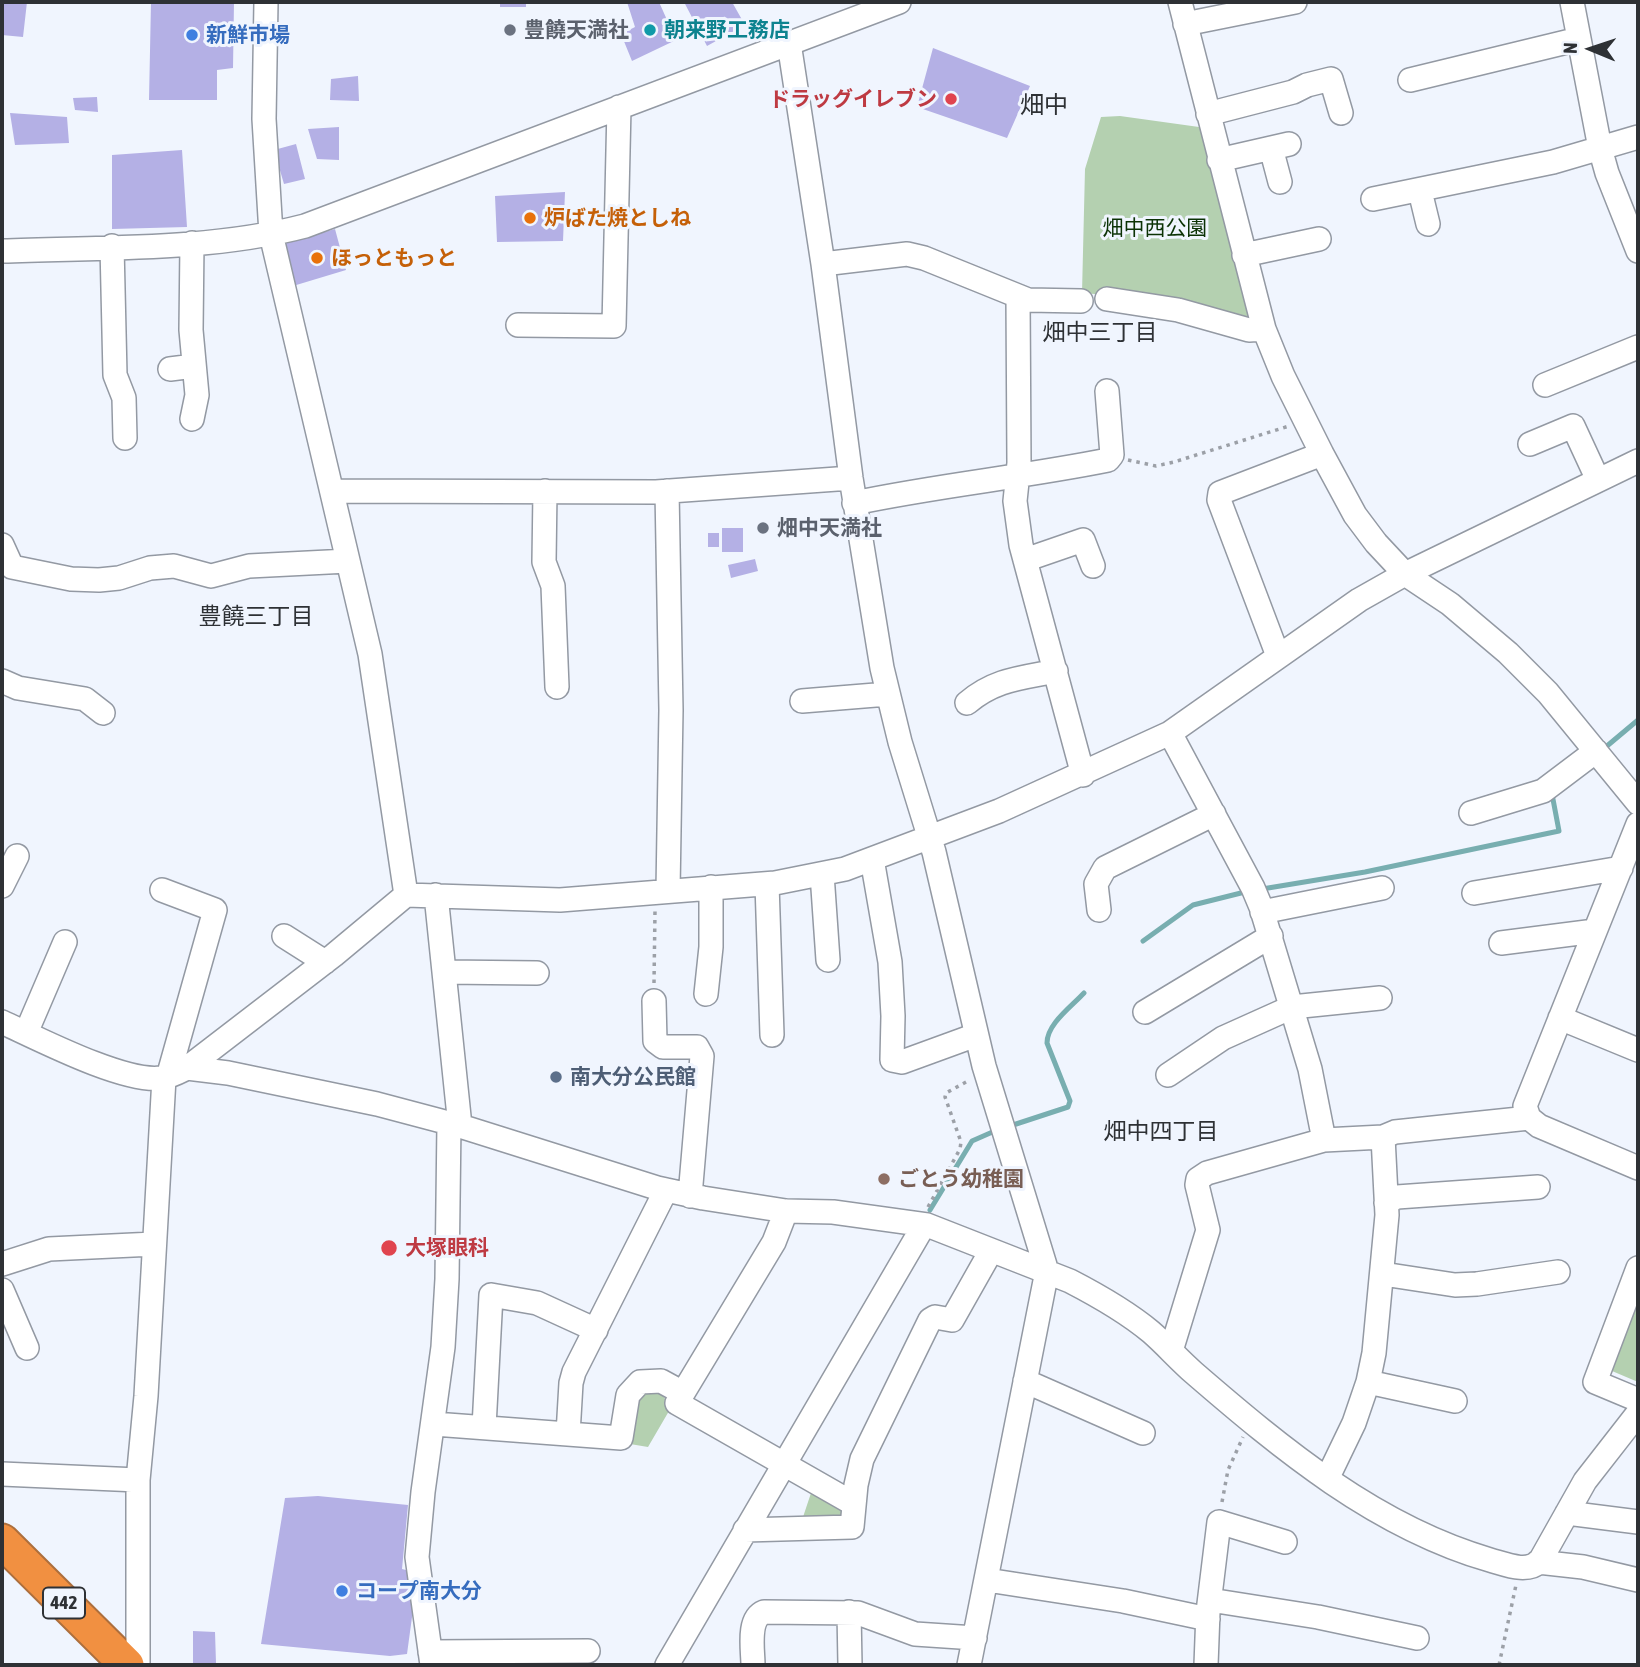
<!DOCTYPE html>
<meta charset="utf-8">
<style>
body{margin:0}
#map{position:relative;width:1640px;height:1667px;overflow:hidden;background:#f0f5fe;font-family:"Asap Condensed",sans-serif}
canvas{display:block}
.frame{position:absolute;inset:0;border:4px solid #2e3135;pointer-events:none}
.north{position:absolute;left:1556px;top:14px;width:70px;height:70px;-webkit-text-stroke:5px #f0f5fe;paint-order:stroke;rotate:272deg;font-size:19px;font-weight:700;line-height:28px;text-align:center;color:#2e3135}
.north::after{content:'';display:block;margin:auto;width:24px;height:32px;background:#2e3135;clip-path:polygon(50% 0,100% 100%,50% 72%,0 100%)}
</style>
<div id="map">
<canvas width="1640" height="1667"></canvas>
<div class="frame"></div>
<div class="north">N</div>
</div>
<script>
const g = document.querySelector('canvas').getContext('2d');
g.lineJoin = 'round';
function paint(path, color) { g.fillStyle = color; g.fill(path, 'evenodd'); }
function trace(path, color, width, dash) { g.strokeStyle = color; g.lineWidth = width; g.lineCap = dash ? 'butt' : 'round'; g.setLineDash(dash || []); g.stroke(path); }
function drawText(font, color, halo, rows, align = 'center') {
  g.font = font + ' "Asap Condensed","Noto Sans JP",sans-serif'; g.lineWidth = 6; g.setLineDash([]); g.textBaseline = 'middle'; g.strokeStyle = halo; g.fillStyle = color; for (const [text, x, y, turn = 0] of rows) {
    g.save(); g.translate(x, y); g.rotate((+turn || 0) * Math.PI / 180); g.textAlign = isNaN(turn) ? turn : align; if (halo) g.strokeText(text, 0, 0); g.fillText(text, 0, 0); g.restore();
  }
}
paint(new Path2D(`
 M1120 116 1199 127 1203 130 1251 310 1249 319 1145 298 1082 293 1085 169 1101 117Z
 M1638 1295V1382L1612 1371Z
 M660 1390 669 1406V1411L648 1447 630 1444 638 1393Z
 M812 1490 844 1508 843 1521 802 1520Z`), '#b4d0b0');
trace(new Path2D(`
 M1601 751 1638 720
 M1262 889 1365 872 1559 831 1552 794
 M1143 941 1193 905 1249 891
 M1010 1126 1068 1107 1070 1101 1047 1043C1047 1024 1071 1007 1084 993
 M930 1210 972 1141 997 1130`), '#78aeb0', 5);
paint(new Path2D(`
 M2 2H27L23 37 2 35Z
 M151 2H234L233 68 217 70V100H149Z
 M500 2H526V7H500Z
 M627 2H659L676 40 632 61 621 34 635 27Z
 M684 2H732L745 25 707 46Z
 M933 48 1030 86 1007 138 917 107Z
 M358 76 359 101 330 100 331 79Z
 M97 97 98 112 75 110 73 98Z
 M10 113 67 117 69 143 15 145Z
 M339 127V160L317 159 308 129Z
 M296 144 305 179 284 184 274 150Z
 M182 150 187 227 112 229V155Z
 M565 192 563 241 497 242 495 196Z
 M335 229 346 270 293 286 280 245Z
 M722 528H743V552H722Z
 M708 533H719V547H708Z
 M755 559 758 571 731 578 728 565Z
 M318 1496 408 1505 402 1569 418 1573 407 1654 390 1656 261 1644 285 1498Z
 M193 1631 215 1632 216 1663H193Z`), '#b4b0e5');
const minor = new Path2D(`
 M266 2 264 119 271 234 370 654 406 895
 M1180 2 1264 329 1283 376 1322 454 1355 515 1376 543 1405 574 1450 604 1508 653 1548 693 1638 803
 M1572 2 1600 148 1607 173 1638 251
 M1185 24 1295 2
 M789 43 823 264 851 478 882 668 900 742 934 852 984 1066 1045 1265 1046 1276 969 1665
 M1410 80 1579 39
 M1208 114 1293 92 1307 85 1331 79 1341 113
 M1271 148 1280 182
 M1219 160 1289 144
 M1420 191 1428 224
 M1373 199 1553 162 1638 137
 M192 243 191 330 197 395 192 419
 M112 246 115 375 124 398 125 438
 M2 251C101 247 209 251 305 226L899 2
 M1244 255 1319 239
 M823 264 907 254 924 258 1028 300 1081 301
 M1018 297 1019 463 1015 501 1021 545 1083 775
 M1107 299 1178 310 1249 330 1264 329
 M518 325 614 326 619 107
 M170 369 194 366
 M1545 385 1638 347
 M1530 444 1573 426 1598 480
 M332 491 656 492 851 478
 M545 491 544 562 553 586 557 687
 M667 491 671 710 668 890
 M854 503C939 485 1024 477 1108 460L1112 455 1107 391
 M2 545 12 567 71 579 99 580 119 578 150 568 174 566 211 576 249 566 348 561
 M1025 560 1083 540 1093 566
 M1278 656 1219 500 1220 493 1322 454
 M2 681 18 688 85 699 103 713
 M802 701 888 694
 M967 703C995 679 1022 678 1056 671
 M1170 733 1253 888 1261 907 1310 1069 1324 1140 1383 1137
 M1471 813 1543 791 1596 751
 M1638 824 1525 1106 1529 1118 1539 1126 1638 1168
 M872 859 890 962 893 1016 892 1060 902 1062 976 1035
 M822 874 828 960
 M767 884 772 1035
 M2 886 17 856
 M162 890 215 910 168 1077
 M1474 893 1621 868
 M436 895 460 1126
 M1099 910 1096 884 1105 868 1214 814
 M1262 912 1382 888
 M284 936 325 962
 M1501 943 1595 931
 M444 972 537 973
 M706 994 711 947V887
 M654 1001 655 1041 663 1047H697L702 1056 690 1196
 M1145 1012 1271 936
 M1560 1018 1638 1050
 M2 1022C39 1039 124 1083 161 1078 170 1077 179 1072 187 1068L334 955 406 895 560 900 775 883 845 869 999 811 1170 733 1359 600 1405 574 1638 461
 M26 1033 65 942
 M187 1068 228 1073 377 1104 460 1126 657 1188 703 1198 786 1211 833 1212 927 1225 1070 1281C1099 1296 1127 1312 1151 1332 1166 1345 1179 1360 1194 1373 1282 1449 1376 1527 1490 1560 1505 1564 1527 1574 1540 1561L1585 1481 1638 1413
 M1168 1075 1223 1038 1292 1007 1380 998
 M1386 1203 1397 1197 1538 1187
 M786 1211 774 1242 677 1403 854 1504
 M2 1264 49 1249 154 1244
 M1638 1268 1595 1382 1638 1400
 M1383 1274 1455 1285 1477 1284 1558 1272
 M2 1290 27 1348
 M1171 1351 1208 1230 1197 1185 1198 1179 1207 1173 1324 1140
 M1025 1381 1143 1433
 M1368 1382 1455 1401
 M434 1424 621 1438 628 1395 640 1382 661 1381 683 1393
 M484 1427 491 1295 537 1303 596 1330
 M568 1434 571 1383 574 1372 666 1190
 M2 1474 138 1480 146 1396 164 1078
 M1327 1479 1354 1423 1368 1382 1374 1353 1387 1215 1383 1137 1395 1132 1529 1118
 M138 1480V1665
 M1567 1513 1638 1522
 M745 1530 852 1527 856 1485 862 1459 930 1320 935 1317 952 1320 991 1251
 M1538 1562 1583 1567 1638 1580
 M987 1580 1123 1601 1208 1619
 M1210 1600 1318 1617 1417 1638
 M849 1612 850 1665
 M430 1652 588 1651
 M432 1665 417 1557 423 1492 443 1347 447 1279 449 1123
 M667 1665 924 1225
 M753 1665C753 1650 747 1619 764 1612L858 1613 915 1634 975 1638
 M1206 1665 1208 1612 1219 1522 1285 1542`);
const highway = new Path2D(`
 M2 1541 127 1665`);
trace(minor, '#9399a3', 26);
trace(highway, '#ad6f3d', 37);
trace(new Path2D(`
 M1128 460 1156 466 1174 462 1289 426
 M654 983 655 911
 M928 1207 960 1149 961 1142 945 1097 946 1093 968 1081
 M1222 1502 1228 1470 1243 1437
 M1499 1665 1516 1585`), '#9ca0a7', 3.5, [3.5, 5]);
trace(minor, '#fff', 23);
trace(highway, '#f19041', 33);
for (const [x, y, r, color] of [
 [510,30,7,"#6b7280"],
 [650,30,7,"#0f9aa8"],
 [192,35,7,"#3f7fe0"],
 [951,99,7,"#e0444e"],
 [530,218,7,"#e8710a"],
 [317,258,7,"#e8710a"],
 [763,528,7,"#6b7280"],
 [556,1077,7,"#5c6f8a"],
 [884,1179,7,"#8d6e63"],
 [389,1248,9,"#e0444e"],
 [342,1591,7,"#3f7fe0"]
]) { const dot = new Path2D(); dot.arc(x, y, r, 0, 2 * Math.PI); g.fillStyle = color; g.fill(dot); trace(dot, '#f0f5fe', 2.5); }
for (const [x, y, w] of [
 [64,1603,42]
]) { const box = new Path2D(); box.roundRect(x - w / 2, y - 15.5, w, 31, 5); g.fillStyle = '#f0f5fe'; g.fill(box); trace(box, '#2e3135', 2); }
drawText('bold 19px', '#2e3135', null, [
 ["442",64,1603]
]);
drawText('bold 21px', '#5b616d', '#f0f5fe', [
 ["豊饒天満社",524,30],
 ["畑中天満社",777,528]
], 'left');
drawText('bold 21px', '#0d838f', '#f0f5fe', [
 ["朝来野工務店",664,30]
], 'left');
drawText('bold 21px', '#366cbe', '#f0f5fe', [
 ["新鮮市場",206,35],
 ["コープ南大分",356,1591]
], 'left');
drawText('bold 21px', '#be3a42', '#f0f5fe', [
 ["ドラッグイレブン",937,99],
 ["大塚眼科",405,1248,"left"]
], 'right');
drawText('bold 21px', '#c56008', '#f0f5fe', [
 ["炉ばた焼としね",544,218],
 ["ほっともっと",331,258]
], 'left');
drawText('21px', '#0b3205', '#f0f5fe', [
 ["畑中西公園",1155,228]
]);
drawText('bold 21px', '#4e5e75', '#f0f5fe', [
 ["南大分公民館",570,1077]
], 'left');
drawText('bold 21px', '#785e54', '#f0f5fe', [
 ["ごとう幼稚園",898,1179]
], 'left');
drawText('23px', '#2e3135', '#f0f5fe', [
 ["畑中三丁目",1100,333],
 ["豊饒三丁目",256,617],
 ["畑中四丁目",1161,1132]
]);
drawText('24px', '#2e3135', '#f0f5fe', [
 ["畑中",1044,105]
]);
</script>
